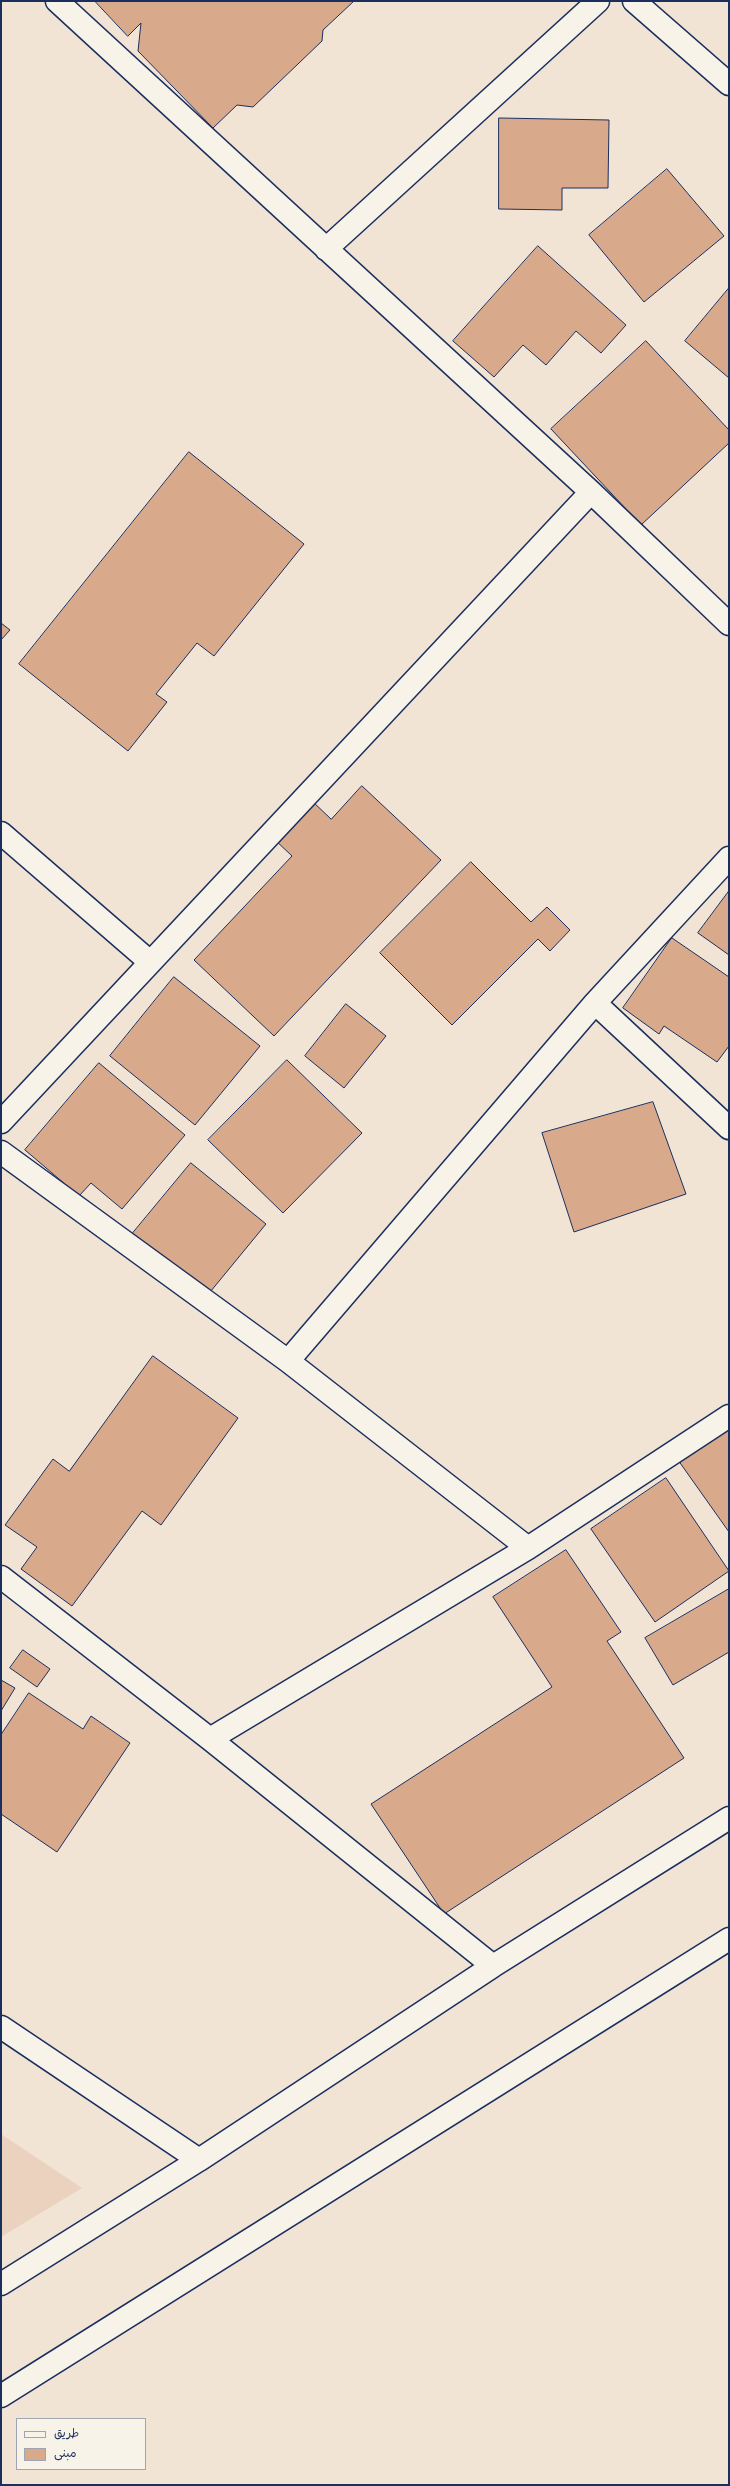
<!DOCTYPE html>
<meta charset="utf-8">
<style>
body{margin:0}
#map{position:relative;width:730px;height:2486px;overflow:hidden;background:#f1e4d5;font-family:"Comic Neue","Playpen Sans Arabic",sans-serif}
canvas{display:block}
.frame{position:absolute;inset:0;border:2px solid #1b2f5e;pointer-events:none}
.legend{position:absolute;left:16px;top:2418px;width:130px;height:52px;box-sizing:border-box;background:#f7f3e8;border:1px solid #9fa5b1;margin:0;padding:5px 7px;list-style:none;font-size:12px;color:#1b2f5e}
.legend li{display:flex;align-items:center;gap:8px;height:20px}
.legend b{width:20px;border:1px solid #9fa5b1}
</style>
<div id="map">
<canvas width="730" height="2486"></canvas>
<div class="frame"></div>
<ul class="legend">
<li><b style="height:5px;background:#f7f3e8"></b>طريق</li>
<li><b style="height:11px;background:#d9a98b"></b>مبنى</li>
</ul>
</div>
<script>
const g = document.querySelector('canvas').getContext('2d');
g.lineJoin = 'round';
function paint(path, color) { g.fillStyle = color; g.fill(path, 'evenodd'); }
function trace(path, color, width, dash) { g.strokeStyle = color; g.lineWidth = width; g.lineCap = dash ? 'butt' : 'round'; g.setLineDash(dash || []); g.stroke(path); }
paint(new Path2D(`
 M1 2134 82 2188 1 2237Z`), '#ead2bf');
const building = new Path2D(`
 M95 1H354L323 30 322 41 253 107 237 105 213 128 138 51 141 23 128 36Z
 M499 118 609 120 608 188H562V210L499 209Z
 M667 169 724 236 644 302 589 235Z
 M538 246 626 325 601 353 576 331 546 365 523 345 494 377 453 341Z
 M729 288V378L685 341Z
 M646 341 729 430V443L641 525 551 429Z
 M189 452 304 544 214 656 197 643 156 694 167 702 128 751 19 664Z
 M1 623 10 630 1 640Z
 M362 786 441 860 274 1036 194 960 292 856 274 839 311 800 331 819Z
 M471 862 531 922 547 907 570 930 550 951 538 939 452 1025 380 953Z
 M729 891V955L698 933Z
 M672 938 729 977V1046L717 1062 664 1026 659 1034 623 1008Z
 M174 977 260 1046 195 1125 110 1056Z
 M346 1004 386 1036 344 1088 305 1056Z
 M287 1060 362 1133 283 1213 208 1140Z
 M99 1063 185 1135 122 1209 91 1183 79 1196 25 1150Z
 M653 1102 686 1194 574 1232 542 1133Z
 M191 1163 266 1224 206 1297 128 1239Z
 M153 1356 238 1418 161 1525 142 1511 72 1606 21 1569 37 1547 5 1525 53 1459 69 1471Z
 M729 1424V1532L678 1460Z
 M666 1478 729 1571 655 1622 591 1529Z
 M566 1550 621 1632 607 1641 684 1758 444 1914 371 1804 552 1687 493 1597Z
 M729 1589V1652L673 1685 645 1638Z
 M23 1650 50 1669 37 1687 10 1668Z
 M1 1680 15 1688 1 1711Z
 M29 1693 83 1729 91 1716 130 1743 57 1852 1 1814V1735Z`);
paint(building, '#d9a98b');
trace(building, '#1b2f5e', 1);
const minor = new Path2D(`
 M57 1 591 492 729 624
 M634 1 729 84
 M326 249 598 1
 M1 833 150 962
 M595 1003 729 1128
 M1 1122 591 492
 M1 1152 288 1361 528 1548
 M288 1361 595 1003 729 858
 M1 1577 210 1739 493 1966
 M210 1739 528 1548 729 1416
 M1 2027 199 2160
 M1 2284 199 2160 493 1966 729 1818
 M1 2396 729 1939`);
trace(minor, '#1b2f5e', 25);
trace(minor, '#f7f3e8', 22);
</script>
